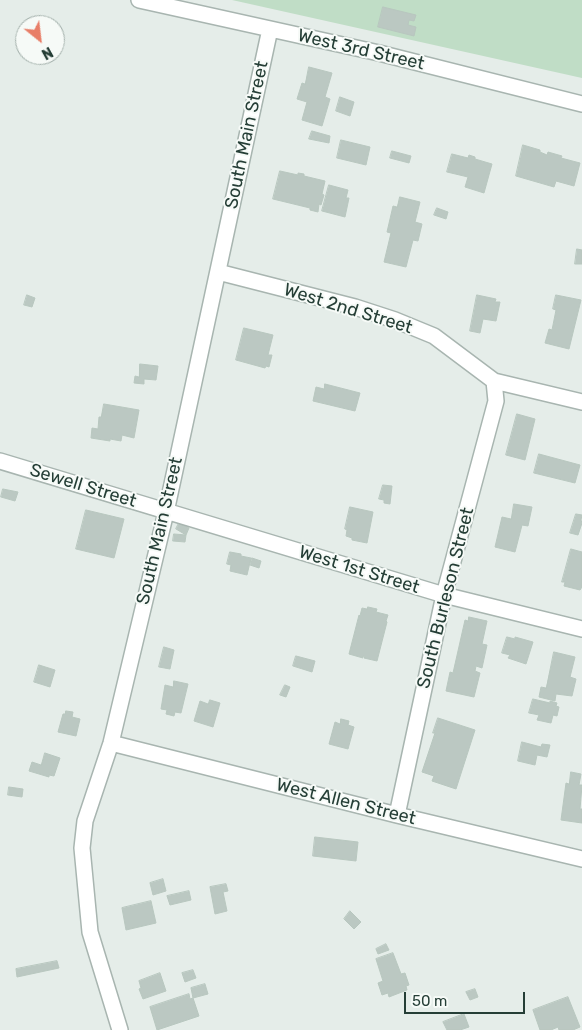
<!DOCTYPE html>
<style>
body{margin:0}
#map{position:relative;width:582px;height:1030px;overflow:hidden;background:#e5ede9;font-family:Rubik,sans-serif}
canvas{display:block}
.north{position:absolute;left:15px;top:15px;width:50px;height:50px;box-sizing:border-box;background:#f6faf7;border:1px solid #a2afaa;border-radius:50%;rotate:151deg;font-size:14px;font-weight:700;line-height:20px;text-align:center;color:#253e36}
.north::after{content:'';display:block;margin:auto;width:18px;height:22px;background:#e87e68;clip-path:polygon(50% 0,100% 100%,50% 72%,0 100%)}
.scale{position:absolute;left:404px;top:992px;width:121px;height:22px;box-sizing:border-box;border:2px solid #253e36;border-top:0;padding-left:6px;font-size:15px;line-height:18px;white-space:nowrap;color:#253e36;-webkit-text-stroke:4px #f6faf7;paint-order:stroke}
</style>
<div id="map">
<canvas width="582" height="1030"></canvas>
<div class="north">N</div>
<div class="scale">50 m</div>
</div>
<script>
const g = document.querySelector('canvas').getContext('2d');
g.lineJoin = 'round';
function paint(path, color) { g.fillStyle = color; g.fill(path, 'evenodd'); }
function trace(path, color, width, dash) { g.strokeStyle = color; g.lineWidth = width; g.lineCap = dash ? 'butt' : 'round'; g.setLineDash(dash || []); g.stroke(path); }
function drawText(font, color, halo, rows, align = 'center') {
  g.font = font + ' Rubik,sans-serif'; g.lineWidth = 4; g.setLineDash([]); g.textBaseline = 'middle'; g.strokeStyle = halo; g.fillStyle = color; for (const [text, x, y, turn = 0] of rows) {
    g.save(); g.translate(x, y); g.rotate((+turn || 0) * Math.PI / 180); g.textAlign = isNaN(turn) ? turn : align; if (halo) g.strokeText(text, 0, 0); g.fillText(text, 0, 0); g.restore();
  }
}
paint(new Path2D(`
 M232 0H582V78Z`), '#c0ddc6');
const building = new Path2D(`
 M383 7 416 15 414 21 409 20 408 25 416 27 414 36 378 27Z
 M309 67 332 73 325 97 330 99 322 126 302 120 307 102 297 99 302 83 305 84Z
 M340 97 354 102 350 116 336 111Z
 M312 131 330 136 329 143 309 139Z
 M341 140 370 147 366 165 337 158Z
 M523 145 540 150V152L547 155 548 152 562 156 561 158 580 163 574 186 556 181 554 187 516 176Z
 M392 151 411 156 409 163 390 158Z
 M452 154 468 158 469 155 475 157V159L492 164 484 193 465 187 468 177 447 172Z
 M280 171 298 175V173L304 174V176L325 181 322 194 324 195 321 205 319 204 318 212 310 210V208L273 199Z
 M329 185 348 190 346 198H349L345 217 322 211Z
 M400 197 420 202 415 222 422 224 418 241 413 240 406 267 384 262 391 233 387 232 393 206 397 207Z
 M437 208 448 212 446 219 434 215Z
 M577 249 582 250V264H575Z
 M27 295 35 298 32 307 24 305Z
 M477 295 496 299 495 302H500L496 321 483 319 480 333 470 331Z
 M556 295 581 300 569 349 545 343 549 329 552 330 556 310 553 309Z
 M244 328 273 335 268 355H272L269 367 266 366 265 368 236 360Z
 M140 364 158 366 156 380 144 379V384L134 383 135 376 139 377Z
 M325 384 360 393 355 411 313 401 316 387 324 389Z
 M104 404 139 410 134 438 122 435 121 441 110 439V441L91 438 92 428 98 429 99 417H101Z
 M517 414 535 419 525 460 506 455Z
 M539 454 580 465 575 483 534 473Z
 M383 485 392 486 390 504 384 503V500L379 499Z
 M3 489 18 492 15 501 1 497Z
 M514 504 532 507 528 526 522 525 515 552 495 547 502 517 511 519Z
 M350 507 373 512 367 543 352 540V538L346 536 347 530 345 529Z
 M86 510 124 519 114 558 76 549Z
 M576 514 582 515 581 520 582 523 578 535 570 533Z
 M179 523 189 528 186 535 176 529Z
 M174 534 186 535 185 542 173 541Z
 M571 549 582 552V587L580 590 564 586 565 582H562Z
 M230 552 241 554V556L251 558 247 575 230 571 231 565 227 564Z
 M252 558 261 561 259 568 250 565Z
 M368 607 377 609 376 612 388 615 386 621 387 622 377 661 364 658 365 657 363 656V658L349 654 359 615 360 616 362 608 367 609Z
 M469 617 487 621 482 644 487 645 482 668 476 666 475 671 480 673 474 697 446 691 450 672 453 673 465 620 468 621Z
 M507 637 515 639V637L533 642 526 664 508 658 510 655 502 653Z
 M164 647 174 650 170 669 159 667Z
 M554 652 575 657 570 677 576 679 572 696 556 694 555 701 539 697 541 687 546 688Z
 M296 656 315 661 312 672 293 666Z
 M39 665 55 670 50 687 34 682Z
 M174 681 188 684 181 713 175 712 174 716 166 714 167 710 161 709 165 685 173 687Z
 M285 685 290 687 286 697 280 695Z
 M533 699 550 703V701L557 703 556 706 559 707 557 716 553 715 551 723 537 720 539 715 529 713Z
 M210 700 220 703 213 727 194 721 200 701 208 704Z
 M66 711 73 712 72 717 80 719 76 736 58 732 63 714H65Z
 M438 718 475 730 456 789 432 781 434 776 422 772 435 733H433Z
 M341 719 349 721 348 725 354 727 348 749 329 744 335 722 340 724Z
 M522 742 541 747 542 744 550 745 547 757 537 755 535 765 518 761Z
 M45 753 60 758 54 776 49 775V777L29 771 32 762 41 765Z
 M571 772 581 774 579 785H582L580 809H582V823L561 820 566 783 569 784Z
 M9 787 23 789 22 797 8 795Z
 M315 837 358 842 356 861 313 856Z
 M163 879 166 891 153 895 150 883Z
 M226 884 228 891 223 892 227 911 215 914 210 887Z
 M189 891 191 900 170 905 167 896Z
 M151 901 156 923 126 930 122 908Z
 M350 911 361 922 354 929 344 919Z
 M386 944 389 950 378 954 376 949Z
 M393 953 401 974 405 973 409 985 406 986 407 990 389 997 388 993 382 995 378 983 383 981 376 959Z
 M57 961 59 968 17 977 16 969Z
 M193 970 196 978 185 982 182 973Z
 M160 973 166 991 143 999 139 989 141 988 139 981Z
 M205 984 208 994 193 998 191 988Z
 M475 989 478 997 470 1000 466 992Z
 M189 994 190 999 193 998 199 1016 157 1030 150 1007Z
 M568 997 580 1027 573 1030H559L558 1027 551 1030H540L533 1010Z
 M464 1014 469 1027 460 1030H447L443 1022Z`);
paint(building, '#bbc8c2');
trace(building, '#b8c7bf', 1);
const minor = new Path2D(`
 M139 0 379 53 582 104
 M218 272 355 307 395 320 434 336 494 381 582 402
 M0 461 444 595 582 629
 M111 743 397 815 582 859
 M397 815 444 595 496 401 494 381
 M120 1030 90 932 82 848 85 821 111 743 166 512 270 29`);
trace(minor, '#a8b5b0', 18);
trace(minor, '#fff', 15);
drawText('18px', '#253e36', '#f6faf7', [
 ["West 3rd Street",361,50,13],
 ["South Main Street",247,135,-78],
 ["West 2nd Street",348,309,17],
 ["Sewell Street",83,486,17],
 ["South Main Street",160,531,-77],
 ["West 1st Street",359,570,17],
 ["South Burleson Street",446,598,-76],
 ["West Allen Street",346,802,14]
]);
</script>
